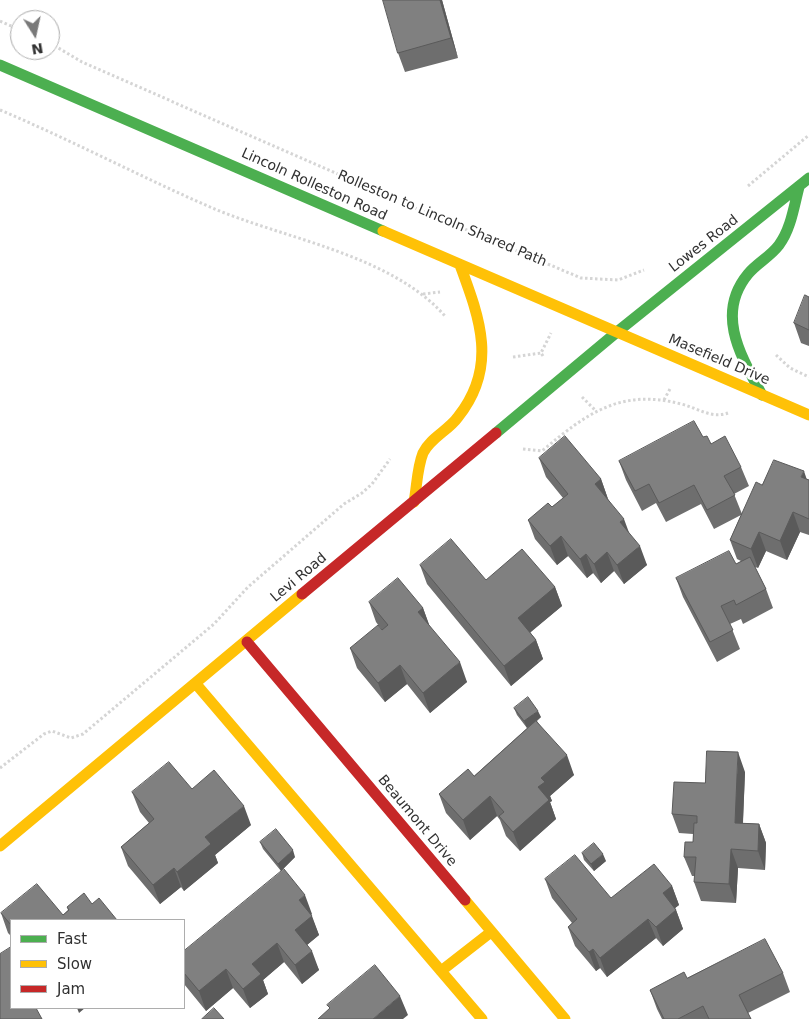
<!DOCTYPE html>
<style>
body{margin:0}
#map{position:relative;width:809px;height:1019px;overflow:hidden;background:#fff;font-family:"DejaVu Sans",sans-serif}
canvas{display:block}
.legend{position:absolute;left:10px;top:919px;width:175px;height:90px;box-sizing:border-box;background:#fff;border:1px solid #adadad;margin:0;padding:6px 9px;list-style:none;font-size:15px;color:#313131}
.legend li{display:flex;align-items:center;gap:10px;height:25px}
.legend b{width:25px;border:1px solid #adadad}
.north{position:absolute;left:10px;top:10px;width:50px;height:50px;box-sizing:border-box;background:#fff;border:1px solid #adadad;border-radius:50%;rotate:170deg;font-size:14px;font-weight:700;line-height:20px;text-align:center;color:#313131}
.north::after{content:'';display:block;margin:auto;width:18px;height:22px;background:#797979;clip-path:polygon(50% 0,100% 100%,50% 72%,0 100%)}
</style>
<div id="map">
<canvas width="809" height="1019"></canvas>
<ul class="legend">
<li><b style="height:6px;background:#4caf50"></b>Fast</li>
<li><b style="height:6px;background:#ffc107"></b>Slow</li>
<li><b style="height:6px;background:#c62828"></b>Jam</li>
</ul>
<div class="north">N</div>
</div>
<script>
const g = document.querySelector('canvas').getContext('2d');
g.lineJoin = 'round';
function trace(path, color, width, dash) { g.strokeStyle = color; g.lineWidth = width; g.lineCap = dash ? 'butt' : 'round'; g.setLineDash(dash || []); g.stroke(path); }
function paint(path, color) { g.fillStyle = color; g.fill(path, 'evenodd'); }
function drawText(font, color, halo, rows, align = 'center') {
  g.font = font + ' "DejaVu Sans",sans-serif'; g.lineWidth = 5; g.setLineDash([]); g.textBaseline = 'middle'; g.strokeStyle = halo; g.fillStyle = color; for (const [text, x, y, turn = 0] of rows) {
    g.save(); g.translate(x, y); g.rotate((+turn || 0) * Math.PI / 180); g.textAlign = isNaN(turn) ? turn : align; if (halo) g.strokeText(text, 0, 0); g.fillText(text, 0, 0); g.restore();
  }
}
trace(new Path2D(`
 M0 21 20 30
 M50 43 82 62 422 211 581 278 618 280 644 270
 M0 110C71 140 139 176 210 207 284 239 390 254 445 316
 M748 186 809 135
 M423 294 440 292
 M776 355 790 368 809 377
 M543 356 541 353 551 333
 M513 357 541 353
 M582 397 596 411
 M664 400 671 387
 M523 449 542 451C586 414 620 388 681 404 698 408 711 419 728 413
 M0 768 44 734 52 731 71 738 83 734 214 624 248 587 344 504 362 493 372 484 390 459`), '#d5d5d5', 3, [2.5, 2.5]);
trace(new Path2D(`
 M0 65 383 231
 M762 395C741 356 715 314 748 274 757 263 770 257 779 245 791 229 794 206 799 187
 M496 433 617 332 809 178`), '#4caf50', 11);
trace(new Path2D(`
 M383 231 809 415
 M414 502C417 486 417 468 423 453 430 438 449 430 458 417 498 367 480 319 460 265
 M196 684 482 1019
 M0 846 302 594
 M465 900 565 1019
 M441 971 491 932`), '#ffc107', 11);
trace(new Path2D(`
 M302 594 496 433
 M247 642 465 900`), '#c62828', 11);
paint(new Path2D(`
 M383 0H442L458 58 405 72 398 53Z
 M809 297V346L801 343 794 323Z
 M703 437 741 467 749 486 734 494 742 514 762 485 806 479 809 480V535L800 532 787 560 766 551 758 568 755 567 766 589 773 608 743 624 741 619 730 624 740 649 717 662 683 597 676 578 736 564 741 561 737 559 730 540 741 515 714 529 701 504 666 522 656 503 642 511 626 480 619 461Z
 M539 458 601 479 608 499 629 533 647 565 624 584 614 571 601 583 593 573 587 578 568 556 557 565 535 539 528 520 552 507 563 498 546 477Z
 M420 565 486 580 555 587 562 606 530 632 536 640 543 659 511 686 427 584Z
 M369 602 423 608 429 625 467 682 430 713 407 684 385 702 357 668 350 648 382 630 376 622Z
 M514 708 541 717 537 721 574 775 550 796 552 801 550 802 556 819 520 851 506 836 500 820 497 816 470 840 446 813 439 794 474 776 535 721 527 728 517 715Z
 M745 772 743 823 759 824 766 843 765 870 738 868 736 903 701 901 694 882 695 876H692L684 857 693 842V834L679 833 672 814 705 783Z
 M192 789 251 825 215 855 218 863 184 891 181 887 160 904 128 866 121 847 149 823 140 812 132 792Z
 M260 842 295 857 281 871 263 849Z
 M582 853 606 861 594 871 584 860Z
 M545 879 611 898 672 886 679 905 675 908 676 910 683 929 663 946 656 938 607 977 600 968 596 971 575 946 568 927 572 923 552 898Z
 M92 904 117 920H11V936L8 933 1 913 63 915 68 910 67 907Z
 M312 914 311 915 319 935 307 945 319 970 302 984 284 962 263 980 268 994 250 1008 233 988 206 1011 184 984V951Z
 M783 973 790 992 748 1013 751 1019H662L657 1009 650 990 687 978Z`), '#6e6e6e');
paint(new Path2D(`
 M440 0H442L458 58 451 38Z
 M804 471 809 486 801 477Z
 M601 479 608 499 595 484Z
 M793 512 800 532 787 560 780 541Z
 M624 519 631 538 620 522Z
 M759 532 766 551 758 568 751 549Z
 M561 536 568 556 557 565 550 546Z
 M640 546 647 565 624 584 617 565Z
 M607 552 614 571 601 583 594 564Z
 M586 554 593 573 587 578 580 559Z
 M555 587 562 606 525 637 518 618Z
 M423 608 430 627 418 612Z
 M536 640 543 659 511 686 504 666Z
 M460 662 467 682 430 713 423 693Z
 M400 665 407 684 385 702 378 683Z
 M538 711 541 717 527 728 524 721Z
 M738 752 745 772 742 842 735 823Z
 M567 755 574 775 550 796 552 801 550 802 556 819 520 851 513 832 538 787 541 778Z
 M490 796 497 816 470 840 463 820Z
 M244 806 251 825 215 855 218 863 184 891 177 872 205 837Z
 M759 824 766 843 765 870 758 851Z
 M731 849 738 868 736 903 729 884Z
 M293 850 295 857 281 871 278 864Z
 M603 854 606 861 594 871 591 864Z
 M174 868 181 887 160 904 153 885Z
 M672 886 679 905 670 912 663 893Z
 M305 895 312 914 306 919 299 900Z
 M676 910 683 929 663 946 656 927Z
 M312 916 319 935 302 949 295 930Z
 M648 919 656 938 607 977 600 958Z
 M277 943 284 962 263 980 268 994 250 1008 243 989 252 964Z
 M593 949 600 968 596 971 589 952Z
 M312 951 319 970 302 984 295 965Z
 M226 969 233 988 206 1011 199 991Z
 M400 996 408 1015 403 1019H373Z
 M77 1008H85L79 1013Z`), '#5a5a5a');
const building = new Path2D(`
 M383 0H440L451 38 398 53Z
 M805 295 809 297V330L794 323Z
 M694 421 703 437 707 436 711 444 725 436 741 467 724 476 735 495 707 510 694 485 659 503 649 484 635 491 619 461Z
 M565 436 601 479 595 484 624 519 620 522 640 546 617 565 607 552 594 564 586 554 580 559 561 536 550 546 528 520 548 503 552 507 568 494 539 458Z
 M774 460 804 471 801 477 809 480V519L793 512 780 541 759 532 751 549 730 540 756 482 762 485Z
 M451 539 486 580 522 549 555 587 518 618 536 640 504 666 420 565Z
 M729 551 736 564 750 557 766 589 736 605 734 600 721 606 733 630 710 642 676 578Z
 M398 578 423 608 418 612 460 662 423 693 400 665 378 683 350 648 378 625 382 630 388 625 369 602Z
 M528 697 538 711 524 721 514 708Z
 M536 721 567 755 541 778 545 782 538 787 549 800 513 832 499 816 504 812 490 796 463 820 439 794 468 769 474 776Z
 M707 751 738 752 735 823 759 824 758 851 731 849 729 884 694 882 696 857H684L685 842H693L694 823H697V816L672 814 674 782 705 783Z
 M169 762 192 789 214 770 244 806 205 837 211 844 177 872 174 868 153 885 121 847 154 819 132 792Z
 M276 829 293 850 278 864 260 842Z
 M594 843 603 854 591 864 582 853Z
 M575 855 611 898 654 864 672 886 663 893 676 910 656 927 648 919 600 958 593 949 589 952 568 927 577 919 545 879Z
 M284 869 305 895 299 900 312 916 295 930 312 951 295 965 277 943 252 964 261 974 243 989 226 969 199 991 184 973V951Z
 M37 884 63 915 69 910 67 907 84 893 92 904 99 898 117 920H11V925L1 913Z
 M765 939 783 973 739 995 751 1019H709L703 1006 678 1019H664L650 990 684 972 687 978Z
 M11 947V1008H36L42 1019H0V954Z
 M375 965 400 996 373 1019H318L330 1008 327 1005Z
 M214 1008 224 1019H202Z`);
paint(building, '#808080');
trace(building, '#5a5a5a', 1);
drawText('14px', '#313131', '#fff', [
 ["Lincoln Rolleston Road",314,185,24],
 ["Rolleston to Lincoln Shared Path",442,219,23],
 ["Lowes Road",704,244,-38],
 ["Masefield Drive",719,360,23],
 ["Levi Road",299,578,-40],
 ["Beaumont Drive",417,821,50]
]);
</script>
